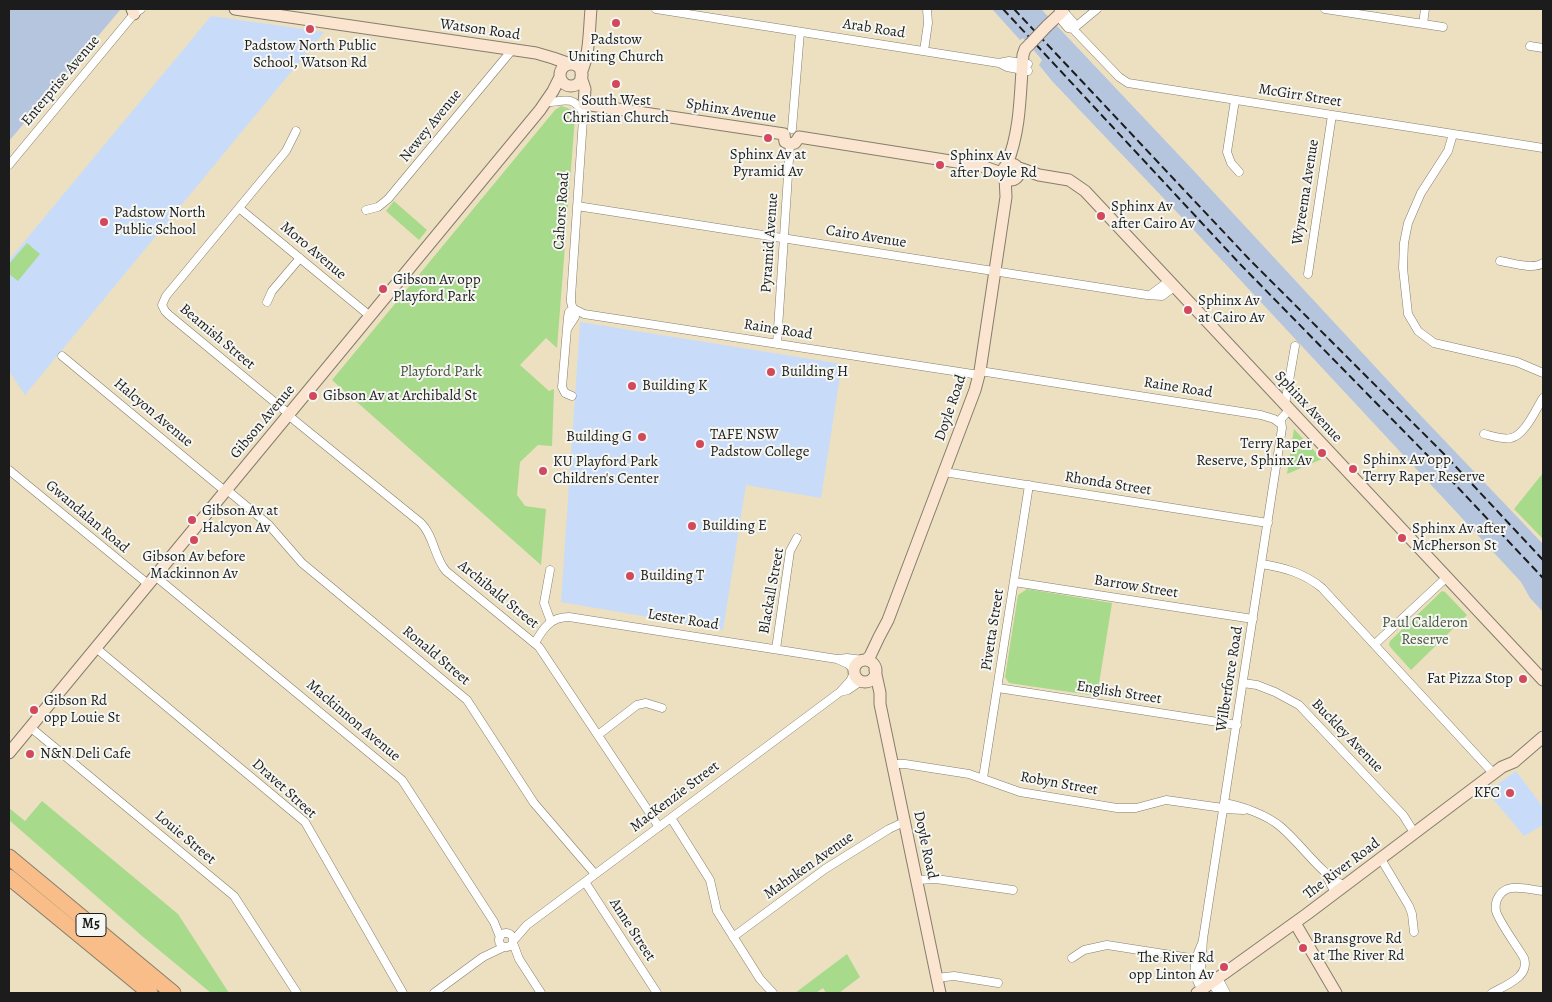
<!DOCTYPE html>
<style>
body{margin:0}
#map{position:relative;width:1552px;height:1002px;overflow:hidden;background:#ece0c0;font-family:Alegreya,serif}
canvas{display:block}
.frame{position:absolute;inset:0;border:10px solid #1c1c1c;pointer-events:none}
</style>
<div id="map">
<canvas width="1552" height="1002"></canvas>
<div class="frame"></div>
</div>
<script>
const g = document.querySelector('canvas').getContext('2d');
g.lineJoin = 'round';
function paint(path, color) { g.fillStyle = color; g.fill(path, 'evenodd'); }
function trace(path, color, width, dash) { g.strokeStyle = color; g.lineWidth = width; g.lineCap = dash ? 'butt' : 'round'; g.setLineDash(dash || []); g.stroke(path); }
function drawText(font, color, halo, rows, align = 'center') {
  g.font = font + ' Alegreya,serif'; g.lineWidth = 4; g.setLineDash([]); g.textBaseline = 'middle'; g.strokeStyle = halo; g.fillStyle = color; for (const [text, x, y, turn = 0] of rows) {
    g.save(); g.translate(x, y); g.rotate((+turn || 0) * Math.PI / 180); g.textAlign = isNaN(turn) ? turn : align; if (halo) g.strokeText(text, 0, 0); g.fillText(text, 0, 0); g.restore();
  }
}
paint(new Path2D(`
 M211 16 324 32 25 395 9 371V260Z
 M580 322 842 364 821 498 746 485 723 630 561 602Z
 M1516 771 1543 807V825L1524 836 1487 792Z`), '#c8dcf9');
paint(new Path2D(`
 M9 9H121L9 141Z
 M992 9H1041L1193 170 1406 400 1543 544V612L1530 598 1521 582 1460 516 1190 226 1052 81 1039 65 1042 60 1023 38 1020 40Z`), '#b6c5de');
paint(new Path2D(`
 M561 106C569 108 572 109 575 117L557 348 546 338 520 365 549 391 554 389 552 446 538 445 520 462 517 495 525 506 546 509 541 565 332 380 555 110Z
 M394 201 427 230 419 240 386 211Z
 M27 243 40 254 18 281 9 274V264Z
 M1294 429 1322 459 1287 474Z
 M1543 473V539L1514 509Z
 M1027 589 1112 603 1097 696 1009 683 1005 677 1018 595Z
 M1442 591 1445 592 1467 615 1411 670 1391 648 1389 645 1390 641Z
 M42 801 178 914 229 993H211L142 936 9 820V808L25 821Z
 M847 954 860 977 839 993H826L823 988 816 993H795Z`), '#a7da8a');
const street = new Path2D(`
 M656 9 999 63 1009 61 1028 64
 M1325 9 1443 27
 M1063 11 1073 22V29
 M1058 16 1068 28 1073 29 1119 77 1128 83 1543 148
 M1423 24 1425 9
 M1073 29 1097 9
 M1530 46 1543 48
 M924 51 928 23 927 9
 M999 63 1007 67 1028 71
 M1235 100 1227 152 1231 163 1239 172
 M551 102C568 99 576 98 584 115
 M792 129 800 32
 M1453 134 1448 151 1421 193 1408 223 1404 243 1403 268 1408 314 1418 331 1434 343 1517 362 1543 373
 M9 165 134 14 141 9
 M577 206 1147 295 1162 296 1174 287
 M239 208 370 316
 M366 210 378 207 388 199 512 50
 M1500 261C1513 263 1533 270 1543 263
 M1308 274 1332 115
 M1150 295 1169 281
 M267 302 272 291 300 258
 M574 309 584 314 979 375
 M567 329 575 317 571 302V297L584 104
 M777 344 790 144
 M62 356 225 491
 M980 371 1261 415 1274 419 1281 424
 M572 396 565 393 562 387 568 317 569 312 574 309
 M1285 404 1295 346
 M289 414 169 315 165 311 162 305 166 296 286 151 296 131
 M288 415 421 523C434 536 434 557 446 571L539 647 659 827
 M1484 434C1492 436 1503 440 1511 438 1525 435 1536 409 1543 398
 M9 470 148 584
 M944 472 1268 523
 M227 490 269 525 302 563 467 700 534 803 595 874
 M1262 564C1285 568 1304 573 1322 588L1494 774
 M550 570 544 603 551 622
 M155 576 402 780 494 922 500 937
 M1014 582 1253 619
 M535 643C543 628 551 617 569 617L837 659 848 664 854 670
 M1375 644 1447 577
 M96 648 305 822 403 993
 M776 649 790 551 797 538
 M839 659 847 658 863 660
 M1243 683 1257 685 1275 692 1299 705 1403 815 1415 834
 M998 688 1237 725
 M840 692 850 681 854 673
 M30 727 234 896 297 993
 M598 735 637 705 646 703 662 708
 M892 764H905L969 774 1020 792 1117 808H1136L1166 800 1223 808
 M983 778 1029 485
 M1224 803C1242 806 1267 815 1281 827 1303 846 1319 872 1344 886
 M1223 809 1244 810
 M671 818 710 880 717 911 760 979 773 993
 M1381 859 1409 906 1412 914 1414 932
 M1325 873 1335 893
 M917 880 936 879 1013 890
 M585 882 657 993
 M499 940a7 7 0 1 1 14 0a7 7 0 1 1-14 0Z
 M733 937 825 869 889 829 904 822
 M513 941 527 925 840 692 848 690 861 681
 M513 943 519 959 541 993
 M1202 943C1194 962 1190 972 1202 990
 M1072 958 1084 950 1107 945 1203 960
 M936 978 954 976 998 983
 M1218 978 1226 993
 M1212 983 1218 993
 M1208 985 1201 972 1203 939 1282 428 1281 419 1290 409
 M434 993 483 957 504 947
 M1492 993C1506 985 1530 977 1524 958 1517 946 1499 922 1496 911 1494 900 1501 889 1512 888 1522 887 1533 890 1543 891`);
const secondary = new Path2D(`
 M132 9 134 14
 M235 9 536 53 553 58 570 64
 M1047 26 1063 11 1060 9
 M560 75a11 11 0 1 1 22 0a11 11 0 1 1-22 0Z
 M581 73C590 53 589 30 591 9
 M581 77 585 89 584 104
 M584 104 784 134
 M784 134 785 142 790 144 795 143 799 137
 M799 137 982 166 1004 174
 M1003 172a8 8 0 1 1 16 0a8 8 0 1 1-16 0Z
 M1007 164C1021 129 1020 93 1023 55L1025 49 1030 44
 M1019 168 1039 175 1069 180 1085 191 1543 680
 M866 660 870 656 879 637 888 620 975 390 980 371 1006 197 1005 177
 M854 671a11 11 0 1 1 22 0a11 11 0 1 1-22 0Z
 M875 670 880 693V704L940 993
 M9 753 540 110 553 91 560 77
 M1295 923 1336 993
 M1197 993 1307 914 1502 767 1514 762 1543 737`);
const highway = new Path2D(`
 M9 857 173 993
 M9 877 150 993`);
trace(street, '#847e6e', 9);
trace(secondary, '#847e6e', 13);
trace(highway, '#847e6e', 17);
trace(street, '#fff', 8);
trace(secondary, '#fce5d0', 11);
trace(highway, '#f8bd89', 15);
trace(new Path2D(`
 M1003 9 1240 264 1434 462 1543 578
 M1014 9 1249 259 1444 454 1543 560`), '#1c1c1c', 2, [8, 4]);
const secondaryBridge = new Path2D(`
 M1030 44 1047 26`);
trace(secondaryBridge, '#847e6e', 13, []);
trace(secondaryBridge, '#fce5d0', 11);
for (const [x, y, r, color] of [
 [616,23,5,"#d1495b"],
 [310,29,5,"#d1495b"],
 [616,84,5,"#d1495b"],
 [768,138,5,"#d1495b"],
 [940,165,5,"#d1495b"],
 [1101,216,5,"#d1495b"],
 [104,222,5,"#d1495b"],
 [383,289,5,"#d1495b"],
 [1188,310,5,"#d1495b"],
 [771,372,5,"#d1495b"],
 [632,386,5,"#d1495b"],
 [313,396,5,"#d1495b"],
 [642,437,5,"#d1495b"],
 [700,444,5,"#d1495b"],
 [1322,453,5,"#d1495b"],
 [1353,469,5,"#d1495b"],
 [543,471,5,"#d1495b"],
 [192,520,5,"#d1495b"],
 [692,526,5,"#d1495b"],
 [1402,538,5,"#d1495b"],
 [194,540,5,"#d1495b"],
 [630,576,5,"#d1495b"],
 [1523,679,5,"#d1495b"],
 [34,710,5,"#d1495b"],
 [30,754,5,"#d1495b"],
 [1510,793,5,"#d1495b"],
 [1303,948,5,"#d1495b"],
 [1224,967,5,"#d1495b"]
]) { const dot = new Path2D(); dot.arc(x, y, r, 0, 2 * Math.PI); g.fillStyle = color; g.fill(dot); trace(dot, '#f6f6f2', 2); }
for (const [x, y, w] of [
 [91,925,30]
]) { const box = new Path2D(); box.roundRect(x - w / 2, y - 11.5, w, 23, 4); g.fillStyle = '#f6f6f2'; g.fill(box); trace(box, '#1c1c1c', 1); }
drawText('bold 14px', '#1c1c1c', null, [
 ["M5",91,925]
]);
drawText('15px', '#1c1c1c', '#f6f6f2', [
 ["Arab Road",874,29,9],
 ["Watson Road",480,30,8],
 ["Enterprise Avenue",61,81,-50],
 ["McGirr Street",1300,96,9],
 ["Sphinx Avenue",731,111,9],
 ["Newey Avenue",431,126,-51],
 ["Wyreema Avenue",1306,192,-81],
 ["Cahors Road",562,211,-86],
 ["Cairo Avenue",866,237,9],
 ["Pyramid Avenue",770,243,-86],
 ["Moro Avenue",313,251,40],
 ["Raine Road",778,330,9],
 ["Beamish Street",217,337,40],
 ["Raine Road",1178,388,9],
 ["Sphinx Avenue",1308,407,47],
 ["Doyle Road",951,408,-71],
 ["Halcyon Avenue",153,413,40],
 ["Gibson Avenue",263,422,-50],
 ["Rhonda Street",1108,484,9],
 ["Gwandalan Road",87,517,40],
 ["Barrow Street",1136,587,9],
 ["Blackall Street",772,591,-80],
 ["Archibald Street",498,595,39],
 ["Lester Road",683,620,9],
 ["Pivetta Street",993,630,-81],
 ["Ronald Street",436,656,40],
 ["Wilberforce Road",1230,679,-81],
 ["English Street",1119,693,9],
 ["Mackinnon Avenue",353,721,40],
 ["Buckley Avenue",1347,736,46],
 ["Robyn Street",1059,784,10],
 ["Dravet Street",284,789,42],
 ["MacKenzie Street",675,797,-37],
 ["Louie Street",185,838,40],
 ["Doyle Road",925,845,78],
 ["Mahnken Avenue",809,866,-35],
 ["The River Road",1342,869,-37],
 ["Anne Street",632,930,57]
]);
drawText('15px', '#1c1c1c', '#f6f6f2', [
 ["Padstow",616,40,"center"],
 ["Uniting Church",616,57,"center"],
 ["Padstow North Public",310,46,"center"],
 ["School, Watson Rd",310,63,"center"],
 ["South West",616,101,"center"],
 ["Christian Church",616,118,"center"],
 ["Sphinx Av at",768,155,"center"],
 ["Pyramid Av",768,172,"center"],
 ["Sphinx Av",950,156],
 ["after Doyle Rd",950,173],
 ["Sphinx Av",1111,207],
 ["after Cairo Av",1111,224],
 ["Padstow North",114,213],
 ["Public School",114,230],
 ["Gibson Av opp",393,280],
 ["Playford Park",393,297],
 ["Sphinx Av",1198,301],
 ["at Cairo Av",1198,318],
 ["Building H",781,372],
 ["Building K",642,386],
 ["Gibson Av at Archibald St",323,396],
 ["TAFE NSW",710,435],
 ["Padstow College",710,452],
 ["Building G",632,437,"right"],
 ["Terry Raper",1312,444,"right"],
 ["Reserve, Sphinx Av",1312,461,"right"],
 ["Sphinx Av opp",1363,460],
 ["Terry Raper Reserve",1363,477],
 ["KU Playford Park",553,462],
 ["Children's Center",553,479],
 ["Gibson Av at",202,511],
 ["Halcyon Av",202,528],
 ["Building E",702,526],
 ["Sphinx Av after",1412,529],
 ["McPherson St",1412,546],
 ["Gibson Av before",194,557,"center"],
 ["Mackinnon Av",194,574,"center"],
 ["Building T",640,576],
 ["Fat Pizza Stop",1513,679,"right"],
 ["Gibson Rd",44,701],
 ["opp Louie St",44,718],
 ["N&N Deli Cafe",40,754],
 ["KFC",1500,793,"right"],
 ["Bransgrove Rd",1313,939],
 ["at The River Rd",1313,956],
 ["The River Rd",1214,958,"right"],
 ["opp Linton Av",1214,975,"right"]
], 'left');
drawText('15px', '#46553d', '#f6f6f2', [
 ["Playford Park",441,372],
 ["Paul Calderon",1425,623],
 ["Reserve",1425,640]
]);
</script>
